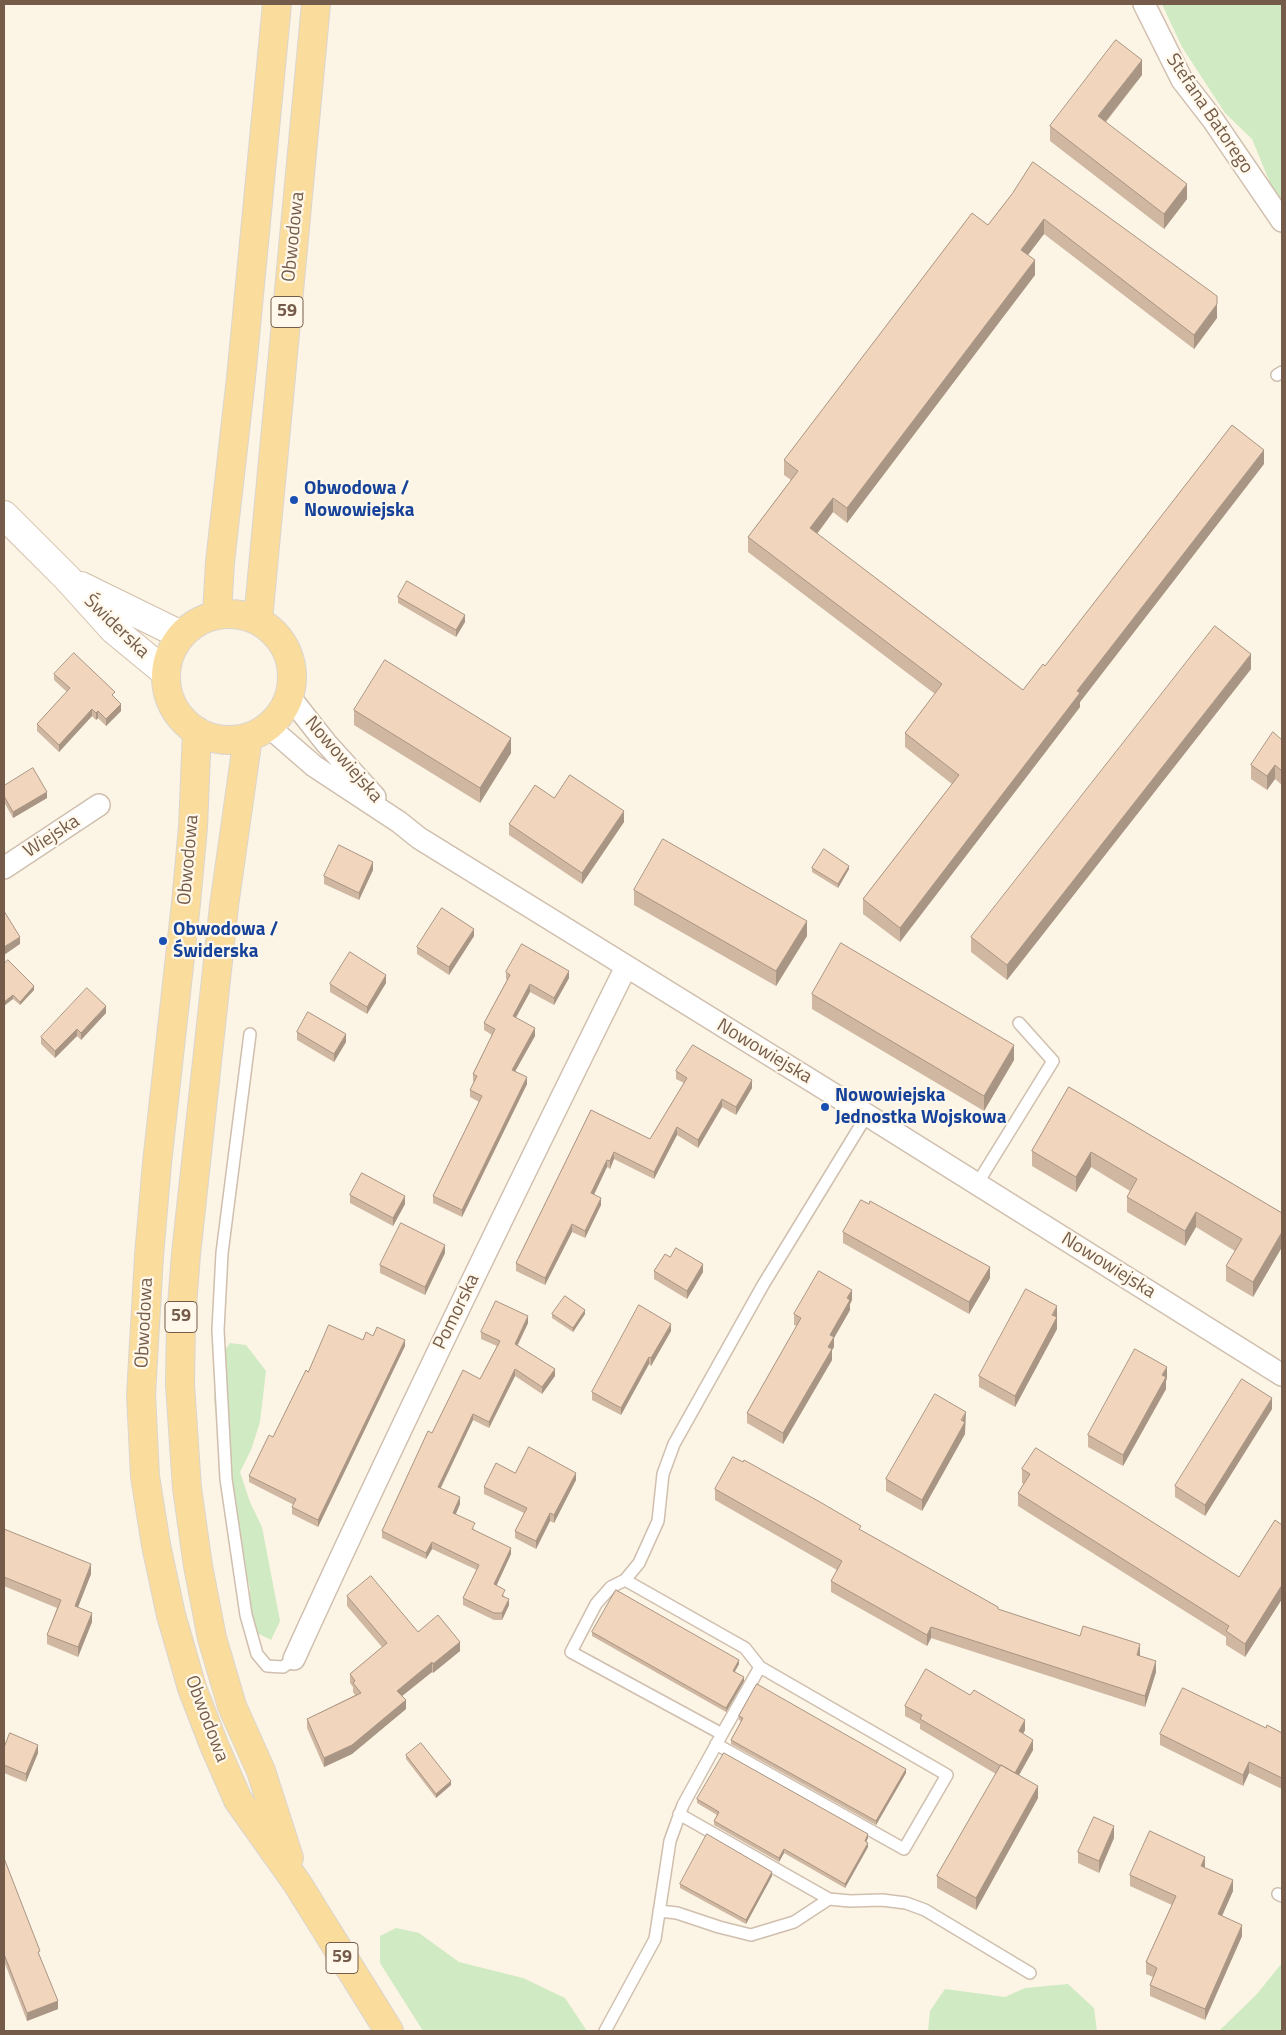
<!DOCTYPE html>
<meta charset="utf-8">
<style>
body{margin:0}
#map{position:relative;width:1286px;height:2035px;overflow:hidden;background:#fcf4e4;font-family:"Titillium Web",sans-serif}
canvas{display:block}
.frame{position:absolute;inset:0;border:5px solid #755c4a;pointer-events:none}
</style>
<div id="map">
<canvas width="1286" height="2035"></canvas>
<div class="frame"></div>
</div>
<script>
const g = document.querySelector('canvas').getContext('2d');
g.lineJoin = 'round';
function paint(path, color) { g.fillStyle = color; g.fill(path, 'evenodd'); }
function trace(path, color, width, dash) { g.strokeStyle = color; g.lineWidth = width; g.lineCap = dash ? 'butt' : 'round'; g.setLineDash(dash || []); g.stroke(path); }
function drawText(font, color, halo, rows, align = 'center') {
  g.font = font + ' "Titillium Web",sans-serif'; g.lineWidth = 4.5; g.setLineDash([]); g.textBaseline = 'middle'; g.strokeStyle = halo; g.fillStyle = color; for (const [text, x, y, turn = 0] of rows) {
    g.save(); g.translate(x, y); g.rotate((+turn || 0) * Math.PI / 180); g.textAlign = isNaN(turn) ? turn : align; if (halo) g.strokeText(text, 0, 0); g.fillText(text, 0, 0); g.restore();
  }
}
paint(new Path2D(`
 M1162 4H1282V207L1275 195 1252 139 1225 113 1182 47Z
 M230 1343 246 1345 266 1371 260 1422 251 1450 240 1472 250 1502 262 1527 280 1621 271 1640 253 1631 249 1613 250 1589 222 1475 214 1399 219 1359Z
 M396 1928 419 1933 459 1962 523 1978 565 1998 587 2031H423L380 1963V1936Z
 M1282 1963V2031H1219L1257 1994Z
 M1068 1984 1094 2008 1097 2031H928L930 2011 945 1989 1005 1997 1025 1988Z`), '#d0eac3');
const lane = new Path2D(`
 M1277 375 1282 372
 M250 1034 222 1253 218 1330 226 1479 246 1615 257 1654 267 1666 283 1667 294 1659
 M977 1184 1053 1061 1019 1023
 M722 1734 760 1667
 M716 1744 904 1849 947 1775 760 1667 745 1648 625 1580 639 1563 658 1521 663 1474 674 1444 763 1285 867 1115
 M679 1814 829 1899 850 1901 882 1900 906 1903 925 1910 1030 1973
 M1278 1894 1282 1896
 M659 1911 677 1913 719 1927 751 1935 794 1922 829 1899
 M605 2031 655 1939 670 1841 683 1805 722 1734 571 1652 596 1604 611 1587 625 1580`);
const street = new Path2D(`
 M1144 4 1182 80 1213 120 1282 221
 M289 696 326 743 375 797
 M268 726 314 766 399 822 419 838 867 1115 1282 1375
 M4 868 99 805
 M294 1659C400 1426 512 1197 626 967`);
const secondary = new Path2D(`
 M4 515 68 579 114 630 165 672
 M81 586 181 635`);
const primary = new Path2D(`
 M217 614 220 562 241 378 277 4
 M166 677a63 63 0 1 1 126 0a63 63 0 1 1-126 0Z
 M258 620 316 4
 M197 731 193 827 186 903 157 1163 149 1256 141 1395 145 1476 156 1545 171 1615 192 1688 214 1745 238 1800 297 1883 389 2031
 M248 737 224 906 186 1254 181 1319 180 1385 187 1488 198 1566 212 1638 232 1706 261 1771 289 1858`);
trace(lane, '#d0bfae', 14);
trace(street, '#d0bfae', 24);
trace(secondary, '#d3bfab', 30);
trace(primary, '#dbd5d0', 30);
trace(lane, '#fff', 11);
trace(street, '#fff', 21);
trace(secondary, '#fff', 28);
trace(primary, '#fadd9d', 28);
paint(new Path2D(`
 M1142 75 1106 122 1187 199 1164 229 1050 141V126Z
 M1012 194 1217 318 1194 349 1044 234 1028 255 1035 275 847 523 833 512 817 534 1023 690 1045 666 1264 464 1080 702V707L900 942 863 914V899L952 784 905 747V733L935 694 748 552V537L791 480 784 475V460L988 225Z
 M398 597 465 622 456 637 398 603Z
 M1251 669 1007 980 971 952V937Z
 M54 674 115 698 121 711 106 726 98 718 96 720 92 716 59 752 37 731V724L67 692 54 680Z
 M354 710 511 753 480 803 354 725Z
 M1282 740V785L1275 779 1267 790 1251 779V765Z
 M4 786 47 798 13 818 4 802Z
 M554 798 624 822 582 884 509 835V824Z
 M812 868 849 869 838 888 812 872Z
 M373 870 359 900 324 884V876Z
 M634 890 807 936 776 986 634 905Z
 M474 936 449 975 417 954V947Z
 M4 964 34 990 20 1005 13 999Z
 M506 972 569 978 554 1005 530 992 516 1017 535 1036 515 1071 527 1084 462 1217 433 1203V1196L479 1102 470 1097V1090L474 1082 473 1081V1074L492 1035 484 1030V1023L507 980 506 979Z
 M386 983 367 1014 330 992V984Z
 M812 994 1014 1060 984 1111 812 1009Z
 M106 1013 81 1040 77 1036 55 1058 41 1044V1037Z
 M297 1032 346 1042 334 1062 297 1040Z
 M676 1071 752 1088 736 1115 722 1107 698 1148 677 1135 654 1179 614 1159 610 1169 607 1167 594 1194 601 1205 585 1238 572 1232 545 1285 516 1271V1263L591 1110 650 1139 684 1083 676 1079Z
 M1069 1087 1282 1213V1247L1253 1297 1226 1281V1266L1235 1251 1196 1227 1185 1246 1127 1212V1197L1130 1191 1091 1167 1076 1192 1032 1166V1151Z
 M350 1195 405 1204 393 1226 350 1203Z
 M843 1232 990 1278 969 1314 843 1243Z
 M445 1253 425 1295 380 1273V1265Z
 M670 1257 703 1272 687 1299 654 1279V1271Z
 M852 1300 850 1304V1310L834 1338V1347L832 1350V1360L783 1444 747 1423V1413L797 1326 794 1325V1314Z
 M552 1314H585L573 1332 552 1318Z
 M1057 1317V1329L1015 1407 979 1387V1376Z
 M528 1323 518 1345 555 1376 542 1394 515 1376 489 1428 473 1420 441 1488 460 1504 456 1514 475 1530 511 1554 496 1586 505 1597 509 1605 502 1620H494L463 1605V1598L477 1570 432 1549 426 1559 382 1538V1531L432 1433 480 1379 497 1346 481 1339V1332Z
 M671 1331 651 1366 649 1364 621 1415 592 1400V1392Z
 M373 1336 405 1346 318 1527 292 1514V1507L294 1505 249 1482V1476L273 1437 308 1372 363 1340Z
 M1167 1378 1166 1381V1389L1123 1466 1088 1447V1435Z
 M1272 1409 1205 1516 1175 1497V1486Z
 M966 1424 965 1425V1434L922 1511 886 1491V1479Z
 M1022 1469 1239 1577 1282 1525V1599L1245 1657 1226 1645V1637L1018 1506V1493L1024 1484 1022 1483Z
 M515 1473 576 1480 554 1523 550 1521 536 1549 515 1538V1531L524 1513 484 1494V1487Z
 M715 1489 861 1530 998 1610 1140 1655V1656L1156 1672 1145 1707 931 1638 927 1646 831 1592V1581L837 1570 715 1500Z
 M4 1529 91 1574 78 1607 92 1622 78 1657 47 1644V1635L57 1608 4 1586Z
 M347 1596 418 1632 460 1651 433 1673 432 1672 402 1696 406 1709 352 1754 324 1767 307 1728V1719L355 1695 353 1692V1687L350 1683V1674L382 1647 347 1606Z
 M592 1632 739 1664 735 1672 744 1681 726 1712 592 1636Z
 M905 1706 1025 1730 1023 1734 1033 1750 1019 1775 1038 1798 976 1910 937 1888V1876L996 1774 920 1729V1724L905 1716Z
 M739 1716 906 1773 876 1825 731 1744V1740L741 1721 739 1720Z
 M1266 1728 1282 1733V1789L1249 1773 1243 1786 1160 1745V1734Z
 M4 1748 38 1753 26 1782 4 1773Z
 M406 1755 451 1785 436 1798 406 1759Z
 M697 1799 868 1838 866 1842 868 1847 845 1888 784 1853 779 1862 714 1825V1821L717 1815 697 1803Z
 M1114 1838 1099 1873 1078 1863V1852Z
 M4 1858 40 1957 58 2009 27 2021 4 1961Z
 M1205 1868 1233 1891 1222 1916 1242 1936 1205 2020 1150 1996V1985L1153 1977 1146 1974V1962L1172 1905 1130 1886V1875Z
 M772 1876 746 1924 680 1888V1884Z`), '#cfb7a2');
paint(new Path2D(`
 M1142 60V75L1098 131V116Z
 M1187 184V199L1164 229V214Z
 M1044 219V234L1021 264V250Z
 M1035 260V275L847 523V508Z
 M1217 304V318L1194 349V335Z
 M1264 450V464L1080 702V707L900 942V928L1077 691Z
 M833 498V512L810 543V528Z
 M465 615V622L456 637V630Z
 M1251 654V669L1007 980V965Z
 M121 704V711L106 726V719Z
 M92 709V716L59 752V745Z
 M98 711V718L96 720V713Z
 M511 738V753L480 803V788Z
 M1275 765V779L1267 790V776Z
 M47 792V798L13 818V812Z
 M624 811V822L582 884V873Z
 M373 862V870L359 900V893Z
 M849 866V869L838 888V884Z
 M807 921V936L776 986V971Z
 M474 929V936L449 975V967Z
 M20 937V944L4 955V947Z
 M569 971V978L554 1005V998Z
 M386 975V983L367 1014V1007Z
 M530 984V992L513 1023V1016Z
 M34 986V990L20 1005V1002Z
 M13 995V999L4 1006V1002Z
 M106 1006V1013L81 1040V1033Z
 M535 1028V1036L512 1077V1070Z
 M77 1029V1036L55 1058V1051Z
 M346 1034V1042L334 1062V1054Z
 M1014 1045V1060L984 1111V1096Z
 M527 1077V1084L462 1217V1210Z
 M752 1080V1088L736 1115V1107Z
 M722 1099V1107L698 1148V1140Z
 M677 1127V1135L654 1179V1172Z
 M614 1152V1159L610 1169V1161Z
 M1091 1152V1167L1076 1192V1177Z
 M607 1160V1167L591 1201V1193Z
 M405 1196V1204L393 1226V1218Z
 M601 1198V1205L585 1238V1231Z
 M1196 1212V1227L1185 1246V1231Z
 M572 1224V1232L545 1285V1278Z
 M1282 1232V1247L1253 1297V1282Z
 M445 1245V1253L425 1295V1287Z
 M703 1264V1272L687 1299V1291Z
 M990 1267V1278L969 1314V1302Z
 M852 1290V1300L850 1304V1310L834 1338V1347L832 1350V1360L783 1444V1433L828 1347 830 1335 847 1298Z
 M1057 1306V1329L1015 1407V1396Z
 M585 1310V1314L573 1332V1328Z
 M528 1316V1323L515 1350V1344Z
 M671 1324V1331L651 1366V1358Z
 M405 1340V1346L318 1527V1520Z
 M649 1357V1364L621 1415V1408Z
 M1167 1367V1378L1166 1381V1389L1123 1466V1455L1162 1375Z
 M515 1369V1376L489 1428V1422Z
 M555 1369V1376L542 1394V1387Z
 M1272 1398V1409L1205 1516V1505Z
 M966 1412 965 1434 922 1511V1500Z
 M473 1414V1420L438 1493V1487Z
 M576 1473V1480L554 1523V1515Z
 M460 1497V1504L453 1520V1513Z
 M550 1513V1521L536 1549V1541Z
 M432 1542V1549L426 1559V1553Z
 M511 1548V1554L494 1591V1584Z
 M91 1564V1574L75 1615V1606Z
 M1282 1585V1599L1245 1657V1644Z
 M509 1599V1605L502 1620V1613Z
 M92 1613V1622L78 1657V1647Z
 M931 1627V1638L927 1646V1635Z
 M460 1642V1651L433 1673V1664Z
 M1140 1644V1655L1137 1666V1655Z
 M739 1660V1664L733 1674V1671Z
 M1156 1661V1672L1145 1707V1696Z
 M432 1662V1672L397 1700V1691Z
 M744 1677V1681L726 1712V1708Z
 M406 1700V1709L352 1754 324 1767V1758Z
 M1025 1720V1730L1019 1741V1731Z
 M1033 1740V1750L1014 1784V1774Z
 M38 1745V1753L26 1782V1774Z
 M1249 1762V1773L1243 1786V1775Z
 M906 1769V1773L876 1825V1821Z
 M451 1781V1785L436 1798V1794Z
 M1038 1786V1798L976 1910V1898Z
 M1114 1826V1838L1099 1873V1861Z
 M868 1834V1838L865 1844V1841Z
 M868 1843V1847L845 1888V1884Z
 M784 1849V1853L779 1862V1858Z
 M1205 1857V1868L1201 1866Z
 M772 1872V1876L746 1924V1920Z
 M1233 1880V1891L1218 1925V1914Z
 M1242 1925V1936L1205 2020V2009Z
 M58 2001V2009L27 2021V2013Z`), '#a99584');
const building = new Path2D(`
 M1116 40 1142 60 1098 116 1187 184 1164 214 1050 126Z
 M1033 162 1217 296V304L1194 335 1044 219 1021 250 1035 260 847 508 833 498 810 528 1023 690 1043 664 1045 666 1232 425 1264 450 1077 691 1080 693 900 928 863 899 959 775 905 733 942 684 748 537 798 471 784 460 972 213 988 225 1012 194Z
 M407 581 465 615 456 630 398 597Z
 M1215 626 1251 654 1007 965 971 937Z
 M74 653 115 692 112 695 121 704 106 719 98 711 96 713 92 709 59 745 37 724 70 688 54 674Z
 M385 660 511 738 480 788 354 710Z
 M1273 732 1282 740V771L1275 765 1267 776 1251 765Z
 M33 768 47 792 13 812 4 796V786Z
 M570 775 624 811 582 873 509 824 535 785 554 798Z
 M663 839 807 921 776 971 634 890Z
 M339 845 373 862 359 893 324 876Z
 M824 849 849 866 838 884 812 868Z
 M442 908 474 929 449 967 417 947Z
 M4 911 20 937 4 947Z
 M841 943 1014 1045 984 1096 812 994Z
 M522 944 569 971 554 998 530 984 513 1016 535 1028 512 1070 527 1077 462 1210 433 1196 482 1096 470 1090 477 1076 473 1074 495 1029 484 1023 510 975 506 972Z
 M350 952 386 975 367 1007 330 984Z
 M8 960 34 986 20 1002 13 995 4 1002V964Z
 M87 988 106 1006 81 1033 77 1029 55 1051 41 1037Z
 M308 1012 346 1034 334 1054 297 1032Z
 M693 1045 752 1080 736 1107 722 1099 698 1140 677 1127 654 1172 614 1152 610 1161 607 1160 591 1193 601 1198 585 1231 572 1224 545 1278 516 1263 591 1110 650 1139 687 1078 676 1071Z
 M1069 1087 1282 1213V1232L1253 1282 1226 1266 1242 1239 1196 1212 1185 1231 1127 1197 1137 1179 1091 1152 1076 1177 1032 1151Z
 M362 1173 405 1196 393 1218 350 1195Z
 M861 1200 869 1204 870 1201 990 1267 969 1302 843 1232Z
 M401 1223 445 1245 425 1287 380 1265Z
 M676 1248 703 1264 687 1291 654 1271 665 1254 670 1257Z
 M819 1271 852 1290 847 1298 850 1300 830 1335 834 1337 828 1347 832 1349 783 1433 747 1413 801 1318 794 1314Z
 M1026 1289 1057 1306 1052 1315 1057 1317 1015 1396 979 1376Z
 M565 1296 585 1310 573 1328 552 1314Z
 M496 1301 528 1316 515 1344 555 1369 542 1387 515 1369 489 1422 473 1414 438 1487 460 1497 453 1513 475 1523 472 1529 511 1548 494 1584 505 1590 502 1596 509 1599 502 1613H494L463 1598 479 1565 432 1542 426 1553 382 1531 428 1431 432 1433 463 1370 480 1379 500 1341 481 1332Z
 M639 1305 671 1324 651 1358 649 1357 621 1408 592 1392Z
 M329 1325 363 1340 366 1332 373 1336 377 1327 405 1340 318 1520 292 1507 296 1499 249 1476 269 1435 273 1437 306 1370 308 1372Z
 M1135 1349 1167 1367 1162 1375 1166 1377 1123 1455 1088 1435Z
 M1242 1379 1272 1398 1205 1505 1175 1486Z
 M935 1394 966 1412 961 1420 965 1422 922 1500 886 1479Z
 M529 1447 576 1473 554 1515 550 1513 536 1541 515 1531 527 1508 484 1487 496 1463 515 1473Z
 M1036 1448 1239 1577 1275 1520 1282 1525V1585L1245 1644 1226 1631 1229 1626 1018 1493 1030 1474 1022 1469Z
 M733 1457 743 1462 744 1460 820 1502 861 1526 859 1529 998 1607V1609L1080 1636 1083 1626 1140 1644 1137 1655 1156 1661 1145 1696 931 1627 927 1635 831 1581 842 1561 715 1489Z
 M4 1529 91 1564 75 1606 92 1613 78 1647 47 1635 61 1600 4 1577Z
 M371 1576 418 1632 438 1615 460 1642 433 1664 432 1662 397 1691 406 1700 352 1745 324 1758 307 1719 361 1693 353 1683 355 1681 350 1674 387 1643 347 1596Z
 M616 1590 739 1660 733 1671 744 1677 726 1708 592 1632Z
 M926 1669 970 1695 974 1690 1025 1720 1019 1731 1033 1740 1015 1773 1001 1765V1766L920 1719 922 1715 905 1706Z
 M757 1684 906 1769 876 1821 731 1740 743 1718 739 1716Z
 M1183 1688 1266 1728 1267 1725 1282 1733V1778L1249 1762 1243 1775 1160 1734Z
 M10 1733 38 1745 26 1774 4 1765V1748Z
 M421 1743 451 1781 436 1794 406 1755Z
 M724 1753 868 1834 865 1841 868 1843 845 1884 784 1849 779 1858 714 1821 719 1812 697 1799Z
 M1001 1765 1038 1786 976 1898 937 1876Z
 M1094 1817 1114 1826 1099 1861 1078 1852Z
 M1150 1831 1205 1857 1201 1866 1233 1880 1218 1914 1242 1925 1205 2009 1150 1985 1157 1968 1146 1962 1176 1896 1130 1875Z
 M707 1834 772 1872 746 1920 680 1884Z
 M4 1858 40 1951 38 1952 58 2001 27 2013 4 1954Z`);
paint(building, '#f1d5bc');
trace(building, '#a99584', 1);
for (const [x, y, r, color] of [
 [294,500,5,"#1a4fb4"],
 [163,941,5,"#1a4fb4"],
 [825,1107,5,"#1a4fb4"]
]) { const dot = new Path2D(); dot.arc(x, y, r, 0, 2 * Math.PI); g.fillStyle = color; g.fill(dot); trace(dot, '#fff8eb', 2); }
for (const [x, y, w] of [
 [287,312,32],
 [181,1317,32],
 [342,1958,32]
]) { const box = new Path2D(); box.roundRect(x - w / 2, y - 15.5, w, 31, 4); g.fillStyle = '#fff8eb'; g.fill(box); trace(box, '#755c4a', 1); }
drawText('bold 18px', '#755c4a', null, [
 ["59",287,312],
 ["59",181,1317],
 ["59",342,1958]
]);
drawText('19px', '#755c4a', '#fff8eb', [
 ["Stefana Batorego",1209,114,56],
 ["Obwodowa",294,237,-84],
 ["Świderska",116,627,44],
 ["Nowowiejska",343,760,49],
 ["Wiejska",52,837,-33],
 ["Obwodowa",189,860,-85],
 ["Nowowiejska",764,1052,31],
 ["Nowowiejska",1108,1266,32],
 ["Pomorska",457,1312,-64],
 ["Obwodowa",145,1323,-87],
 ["Obwodowa",206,1719,69]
]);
drawText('bold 19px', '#164399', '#fff8eb', [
 ["Obwodowa /",304,489],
 ["Nowowiejska",304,511],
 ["Obwodowa /",173,930],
 ["Świderska",173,952],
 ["Nowowiejska",835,1096],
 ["Jednostka Wojskowa",835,1118]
], 'left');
</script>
